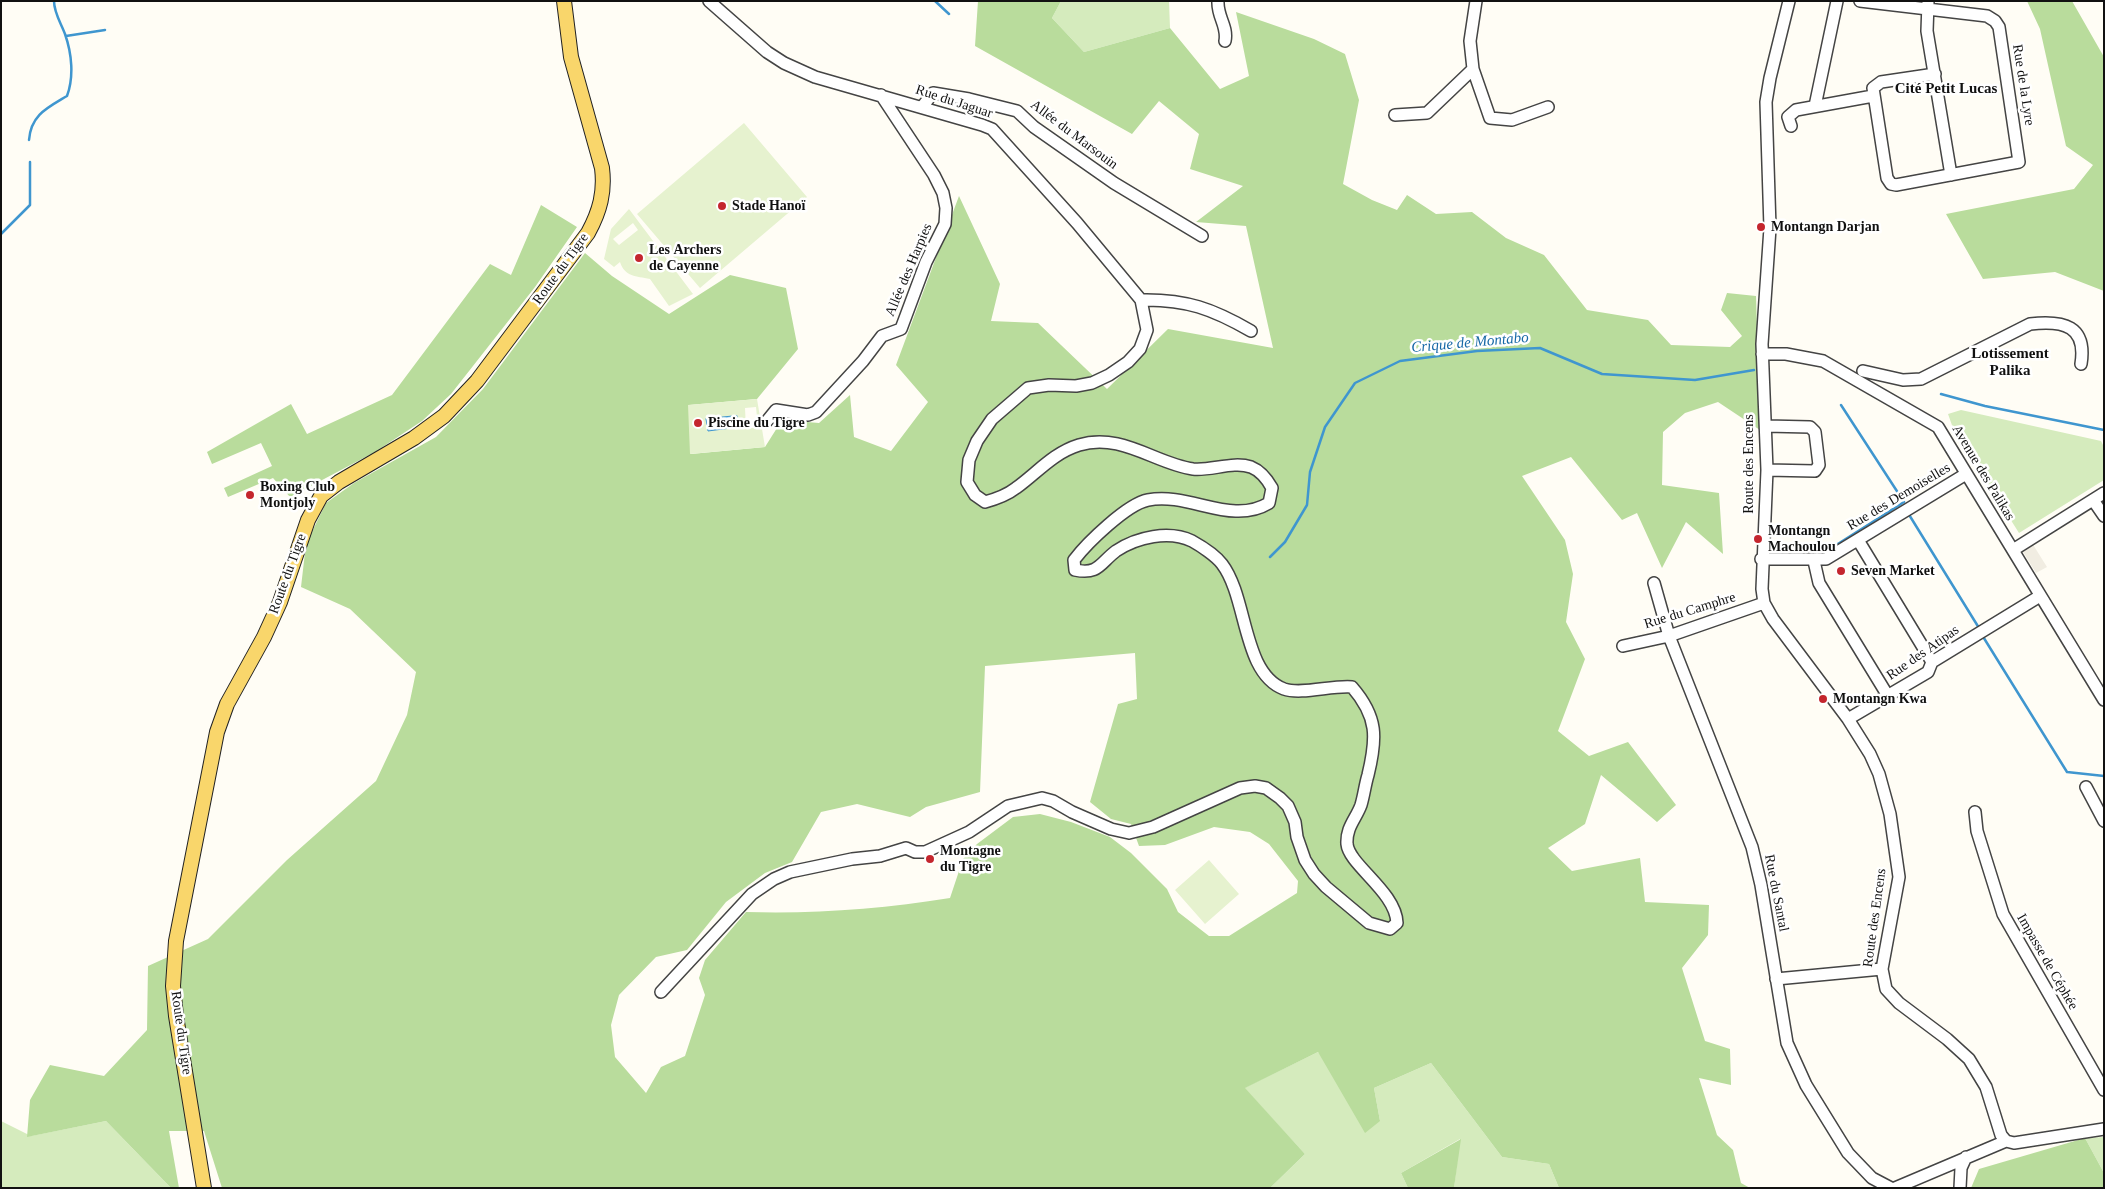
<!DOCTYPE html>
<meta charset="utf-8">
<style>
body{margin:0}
#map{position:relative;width:2105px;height:1189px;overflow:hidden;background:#fffdf5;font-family:"Times New Roman",serif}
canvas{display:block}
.frame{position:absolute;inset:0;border:2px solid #111;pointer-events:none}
</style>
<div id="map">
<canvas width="2105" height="1189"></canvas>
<div class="frame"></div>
</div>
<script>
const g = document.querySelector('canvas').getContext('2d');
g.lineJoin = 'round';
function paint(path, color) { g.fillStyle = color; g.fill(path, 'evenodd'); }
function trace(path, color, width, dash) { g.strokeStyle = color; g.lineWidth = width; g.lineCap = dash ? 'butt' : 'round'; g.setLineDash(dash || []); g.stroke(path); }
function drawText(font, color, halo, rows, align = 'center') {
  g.font = font + ' "Times New Roman",serif'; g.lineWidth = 5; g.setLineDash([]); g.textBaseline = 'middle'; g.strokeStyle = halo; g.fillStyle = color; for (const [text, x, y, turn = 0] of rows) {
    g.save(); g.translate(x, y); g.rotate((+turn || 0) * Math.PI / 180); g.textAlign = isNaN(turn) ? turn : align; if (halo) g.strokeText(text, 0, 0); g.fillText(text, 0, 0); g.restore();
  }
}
paint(new Path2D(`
 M1061 1H1169L1170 28 1084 52 1052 18Z
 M1961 410 2101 441 2104 447V480L2019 533 1953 428 1948 414Z
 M1318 1052 1380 1121 1374 1088 1431 1063 1502 1157 1549 1164 1559 1188H1454L1460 1139 1401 1173 1408 1188H1270L1305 1154 1244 1088Z
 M1 1121 31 1136 106 1121 171 1188H1Z
 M2104 1137V1173L2085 1138Z`), '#d5ebbd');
paint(new Path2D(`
 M978 1H1061L1052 18 1084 52 1170 28 1220 89 1249 76 1236 12 1314 39 1345 54 1359 100 1343 184 1372 200 1397 210 1407 195 1436 214 1472 212 1506 238 1544 255 1587 310 1648 320 1671 345 1730 347 1742 336 1721 310 1727 293 1756 296 1760 430 1718 402 1685 413 1663 432 1662 485 1719 493 1723 554 1686 522 1662 568 1637 513 1622 520 1571 457 1522 476 1565 540 1573 574 1566 622 1585 659 1558 731 1589 756 1628 742 1676 805 1657 822 1601 775 1585 824 1548 848 1572 871 1640 858 1645 902 1709 905 1708 935 1682 968 1705 1041 1730 1049 1731 1085 1699 1078 1717 1135 1733 1150 1741 1183 1750 1188H1559L1549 1164 1502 1157 1431 1063 1374 1088 1380 1121 1365 1133 1318 1052 1245 1088 1305 1154 1270 1188H222L204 1131H169L179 1188H171L106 1121 27 1137 30 1100 50 1065 104 1076 147 1030 148 966 208 939 287 860 376 781 407 715 416 672 350 609 301 587 306 544 326 503 354 483 436 437 483 389 585 253 612 276 669 314 730 275 786 288 798 349 757 399 689 405 691 454 765 447 782 420 819 423 850 395 854 437 891 451 928 402 896 365 959 196 1000 284 991 321 1038 323 1107 389 1168 329 1273 348 1246 226 1196 222 1243 186 1190 169 1199 134 1159 101 1132 134 975 46ZM1135 653 1137 699 1118 704 1090 802 1111 819 1131 824 1139 846 1165 845 1214 827 1250 832 1269 844 1298 881 1297 893 1229 936H1209L1178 912 1167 889 1131 853 1110 837 1071 822 1040 814 1013 817 977 844 963 859 950 898C882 909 815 914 746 912L705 960 699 978 705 995 685 1056 661 1067 646 1093 615 1057 611 1025 619 995 656 957 687 950 726 902 765 873 792 862 821 812 857 804 910 817 926 807 980 792 985 666Z
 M2027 1H2072L2104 57V291L2055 272 1983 279 1946 214 2074 189 2093 165 2066 146 2040 29Z
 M541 205 577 227 535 287 451 394 422 421 375 452 290 497 273 478 228 497 224 488 272 466 261 443 212 464 207 452 291 404 307 434 392 395 490 264 511 275Z
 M2085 1138 2104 1173V1188H1971L1979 1169Z
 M1461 1139 1454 1188H1408L1401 1173Z`), '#b9dc9c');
paint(new Path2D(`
 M744 123 807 197 700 288 637 214Z
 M629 209 693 294 669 306 650 279C636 276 625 277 620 262L614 267 604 259 611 229ZM633 223 638 230 619 245 613 239Z
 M757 399 765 447 690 454 688 405ZM756 407 758 427 746 429 745 408ZM736 416 738 427 706 420 707 419Z
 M1209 860 1239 894 1205 924 1175 890Z`), '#e6f2cf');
paint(new Path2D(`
 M2032 543 2047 567 2036 573 2022 550Z`), '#f1ede2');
const water = new Path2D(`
 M737 416 738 427 708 431 706 419Z`);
paint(water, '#b9e0f7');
trace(water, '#3f96cf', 1);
trace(new Path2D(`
 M935 1 949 14
 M66 36 105 30
 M29 140C31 115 47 108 67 96 74 77 72 54 65 34 61 23 54 13 54 1
 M1 234 30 205V162
 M1941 394 1985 406 2104 430
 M1908 513 1979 628
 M1822 554 1904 502 1841 405
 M1270 557 1285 542 1307 505 1310 472 1325 427 1355 383 1400 361 1477 351 1540 348 1602 374 1695 380 1754 370
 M1982 635 2067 772 2104 776`), '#3f96cf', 2.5);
const minor = new Path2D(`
 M1218 1C1217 17 1228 26 1225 41
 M1789 1 1770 78 1766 102 1770 228 1762 344 1767 470 1762 589 1764 603 1773 619 1848 719 1870 754 1879 774 1890 814 1899 877 1882 969 1886 989 1899 1003 1947 1039 1969 1059 1986 1087 2001 1135 2006 1141
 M1860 1 1987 16 1995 21 1999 27 2019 162 1896 185 1891 184 1887 178 1873 88 1881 82 1935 74
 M1928 3 1927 31 1951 175
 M1473 69 1490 118 1512 120 1548 107
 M1815 106 1837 1
 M922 107 933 93 969 99 1017 111 1034 127 1114 183 1202 236
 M1395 115 1427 113 1473 69 1470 41 1476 1
 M1791 126 1788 117 1796 110 1873 96
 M1141 300C1186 299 1213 309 1251 331
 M1762 354H1786L1823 361 1938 427 2104 700
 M1863 371 1903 380 1921 379 2030 324C2064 320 2087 326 2081 364
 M767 421 776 410 808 415 816 412 863 361 882 336 901 329 926 262 945 224 946 208 943 193 934 175 881 95
 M1766 426 1810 427 1815 432 1819 465 1815 471 1767 470
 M2093 500 2104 516
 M1858 540 1932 662
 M2013 550 2104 493
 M1761 559H1826L1966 474
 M1814 561 1819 583 1888 696
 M1654 583 1669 636 1752 847 1761 885 1787 1043 1806 1085 1848 1153 1872 1178 1891 1188
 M1623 646 1669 636 1764 603
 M1848 719 1928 672 1932 662 2040 596
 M2086 787 2104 821
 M1975 812 1977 831 2003 914 2104 1090
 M1776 979 1882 969
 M661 992 752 894 774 879 790 872 852 859 880 856 906 848 915 852H925L969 832 1008 806 1042 798 1053 801 1072 812 1111 829 1129 833 1153 827 1240 788 1255 786 1266 788 1280 798 1288 806 1295 822 1297 837 1305 860 1314 874 1326 887 1369 923 1390 929 1397 923C1396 892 1349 865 1347 844 1346 827 1356 819 1361 805 1364 795 1365 785 1368 775 1377 738 1378 717 1352 687 1333 685 1301 695 1284 689 1242 673 1248 598 1222 564 1216 556 1201 546 1192 541 1169 530 1137 537 1116 551 1100 563 1099 575 1075 570L1074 560C1087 543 1127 504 1148 500 1190 492 1231 526 1269 503L1272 488C1267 479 1261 471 1251 467 1233 461 1211 471 1193 469 1156 464 1121 432 1079 445 1053 453 1037 473 1016 488 1007 495 996 499 985 502L975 495 967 482 969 460 977 441 992 419 1028 388 1049 385 1076 386 1092 383 1109 375 1128 362 1140 349 1147 330 1141 300 1077 223 992 129 982 125 815 77 784 63 767 52 709 1
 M2006 1141 2014 1143 2104 1129
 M1895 1188 2006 1141
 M1960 1188 1961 1168 1966 1157`);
const major = new Path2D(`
 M204 1188 176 1016 173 986 176 941 217 732 227 704 264 637 280 602 308 520 321 496 339 482 414 438 444 416 477 381 588 233C600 211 605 192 602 168L571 57 564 1`);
trace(minor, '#444', 14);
trace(major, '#222', 16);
trace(minor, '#fff', 11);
trace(major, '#f9d66b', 14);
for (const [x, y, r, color] of [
 [722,206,5,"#c4262e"],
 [1761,227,5,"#c4262e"],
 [639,258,5,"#c4262e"],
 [698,423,5,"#c4262e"],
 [250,495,5,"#c4262e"],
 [1758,539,5,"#c4262e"],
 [1841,571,5,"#c4262e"],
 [1823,699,5,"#c4262e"],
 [930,859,5,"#c4262e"]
]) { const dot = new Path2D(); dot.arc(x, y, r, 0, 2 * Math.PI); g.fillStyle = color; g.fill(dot); trace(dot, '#fff', 2); }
drawText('14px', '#111', '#fff', [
 ["Rue de la Lyre",2023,85,81],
 ["Rue du Jaguar",954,102,18],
 ["Allée du Marsouin",1074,135,37],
 ["Route du Tigre",561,269,-54],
 ["Allée des Harpies",909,270,-67],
 ["Route des Encens",1749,464,-90],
 ["Avenue des Palikas",1983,473,59],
 ["Rue des Demoiselles",1899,497,-31],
 ["Route du Tigre",288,574,-70],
 ["Rue du Camphre",1690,611,-17],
 ["Rue des Atipas",1923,653,-35],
 ["Rue du Santal",1776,893,79],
 ["Route des Encens",1875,918,-82],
 ["Impasse de Céphée",2047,962,60],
 ["Route du Tigre",181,1033,82]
]);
drawText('bold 14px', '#111', '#fff', [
 ["Stade Hanoï",732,206],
 ["Montangn Darjan",1771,227],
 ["Les Archers",649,250],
 ["de Cayenne",649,266],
 ["Piscine du Tigre",708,423],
 ["Boxing Club",260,487],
 ["Montjoly",260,503],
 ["Montangn",1768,531],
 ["Machoulou",1768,547],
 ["Seven Market",1851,571],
 ["Montangn Kwa",1833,699],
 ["Montagne",940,851],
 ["du Tigre",940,867]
], 'left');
drawText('bold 15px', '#111', '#fff', [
 ["Cité Petit Lucas",1946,89],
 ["Lotissement",2010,354],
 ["Palika",2010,371]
]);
drawText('italic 15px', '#1768a6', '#fff', [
 ["Crique de Montabo",1470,343,-5]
]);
</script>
